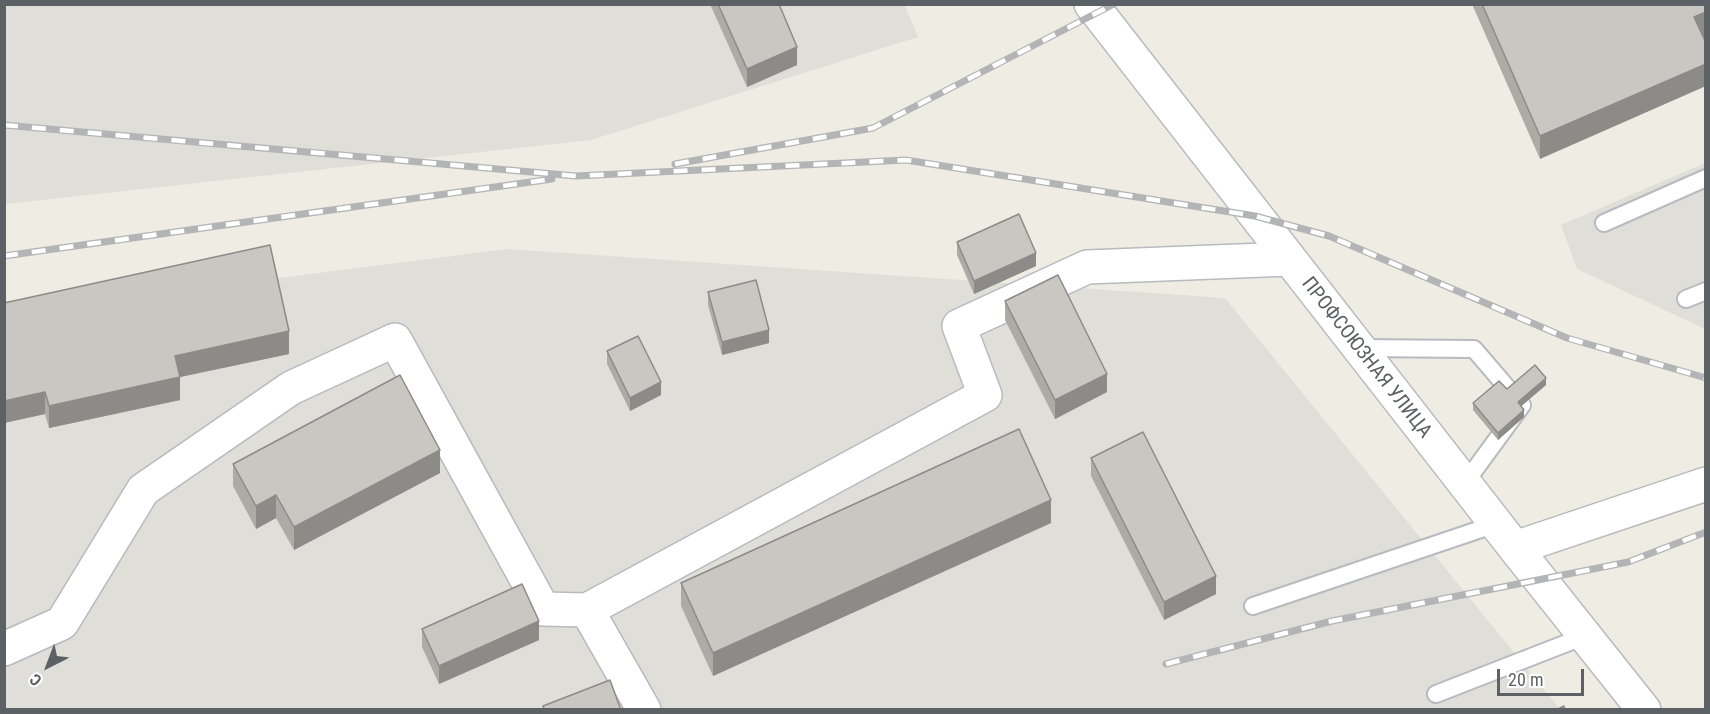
<!DOCTYPE html>
<meta charset="utf-8">
<style>
body{margin:0}
#map{position:relative;width:1710px;height:714px;overflow:hidden;background:#efece4;font-family:"Roboto Condensed",sans-serif}
canvas{display:block}
.frame{position:absolute;inset:0;border:6px solid #5c6165;pointer-events:none}
.north{position:absolute;left:18px;top:636px;width:60px;height:60px;-webkit-text-stroke:4px #fff;paint-order:stroke;rotate:222deg;font-size:16px;font-weight:700;line-height:24px;text-align:center;color:#5c6165}
.north::after{content:'';display:block;margin:auto;width:21px;height:27px;background:#5c6165;clip-path:polygon(50% 0,100% 100%,50% 72%,0 100%)}
.scale{position:absolute;left:1497px;top:669px;width:87px;height:27px;box-sizing:border-box;border:3px solid #5c6165;border-top:0;padding-left:8px;font-size:18px;line-height:21px;white-space:nowrap;color:#5c6165;-webkit-text-stroke:4px #fff;paint-order:stroke}
</style>
<div id="map">
<canvas width="1710" height="714"></canvas>
<div class="frame"></div>
<div class="north">С</div>
<div class="scale">20 m</div>
</div>
<script>
const g = document.querySelector('canvas').getContext('2d');
g.lineJoin = 'round';
function paint(path, color) { g.fillStyle = color; g.fill(path, 'evenodd'); }
function trace(path, color, width, dash) { g.strokeStyle = color; g.lineWidth = width; g.lineCap = dash ? 'butt' : 'round'; g.setLineDash(dash || []); g.stroke(path); }
function drawText(font, color, halo, rows, align = 'center') {
  g.font = font + ' "Roboto Condensed",sans-serif'; g.lineWidth = 6; g.setLineDash([]); g.textBaseline = 'middle'; g.strokeStyle = halo; g.fillStyle = color; for (const [text, x, y, turn = 0] of rows) {
    g.save(); g.translate(x, y); g.rotate((+turn || 0) * Math.PI / 180); g.textAlign = isNaN(turn) ? turn : align; if (halo) g.strokeText(text, 0, 0); g.fillText(text, 0, 0); g.restore();
  }
}
paint(new Path2D(`
 M904 4 918 37 591 140 5 204 4 5Z
 M1705 163V329L1577 269 1561 225Z
 M507 249 1225 298 1560 709H5L4 313Z`), '#e0ded9');
const service = new Path2D(`
 M1604 223 1706 178
 M1686 299 1706 291
 M1358 348 1474 349 1522 405 1465 483
 M1253 606 1496 524
 M1436 694 1585 636`);
const minor = new Path2D(`
 M4 649 62 623 143 490 291 388 395 340 543 609 587 610
 M644 710 587 610 985 395 959 326 1087 267 1289 259`);
const secondary = new Path2D(`
 M1091 4 1515 548 1644 710
 M1515 548 1706 484`);
trace(service, '#b7babe', 20);
trace(minor, '#b7babe', 36);
trace(secondary, '#b6b9be', 36);
trace(service, '#fff', 16);
trace(minor, '#fff', 33);
trace(secondary, '#fff', 33);
const rail = new Path2D(`
 M4 125 576 176 906 160 1255 216 1329 236 1567 338 1706 378
 M675 164 873 128 1114 4
 M4 256 552 179
 M1166 664 1332 621 1628 562 1706 532`);
trace(rail, '#b3b4b5', 7);
trace(rail, '#fff', 4.5, [14]);
paint(new Path2D(`
 M710 4H779L797 65 747 87Z
 M1472 4H1706V35L1703 36 1540 159Z
 M957 242 1036 266 974 294 957 255Z
 M708 292 769 343 722 355 708 305Z
 M1005 301 1107 392 1055 419 1005 320Z
 M4 303 289 354 180 377V400L49 428 45 414 4 423Z
 M607 351 661 395 630 411 607 364Z
 M1546 385 1521 406 1524 417 1498 440 1473 410V403L1507 389Z
 M1091 458 1216 594 1164 620 1091 476Z
 M233 464 440 473 294 550 276 518 256 529 233 486Z
 M1051 523 713 676 681 606V583Z
 M422 629 539 640 439 684 422 647Z`), '#aeaba7');
paint(new Path2D(`
 M1706 12V35L1694 40V17Z
 M797 47V65L747 87V69Z
 M1706 64V86L1540 159V136Z
 M1036 253V266L974 294V281Z
 M769 330V343L722 355V342Z
 M289 331V354L180 377V400L49 428V406L175 356Z
 M1107 374V392L1055 419V400Z
 M1546 378V385L1518 409V402Z
 M661 382V395L630 411V398Z
 M45 392V414L4 423V401Z
 M1524 410V417L1498 440V433Z
 M440 450V473L294 550V527Z
 M276 495V518L256 529V506Z
 M1051 500V523L713 676V653Z
 M1216 576V594L1164 620V602Z
 M539 621V640L439 684V666Z`), '#8d8b88');
const building = new Path2D(`
 M718 4H779L797 47 747 69Z
 M1482 4H1706V12L1694 17 1706 43V64L1540 136Z
 M1019 214 1036 253 974 281 957 242Z
 M270 245 289 331 175 356 180 377 49 406 45 392 4 401V303Z
 M1058 275 1107 374 1055 400 1005 301Z
 M756 280 769 330 722 342 708 292Z
 M638 336 661 382 630 398 607 351Z
 M1535 365 1546 378 1518 402 1524 410 1498 433 1473 403 1499 381 1507 389Z
 M400 375 440 450 294 527 276 495 256 506 233 464Z
 M1019 429 1051 500 713 653 681 583Z
 M1143 432 1216 576 1164 602 1091 458Z
 M522 584 539 621 439 666 422 629Z
 M610 680 621 710H544L543 706Z
 M1564 706 1565 710H1556Z`);
paint(building, '#cac7c2');
trace(building, '#8d8b88', 1.5);
drawText('20px', '#5c6165', '#fff', [
 ["ПРОФСОЮЗНАЯ УЛИЦА",1366,358,52]
]);
</script>
